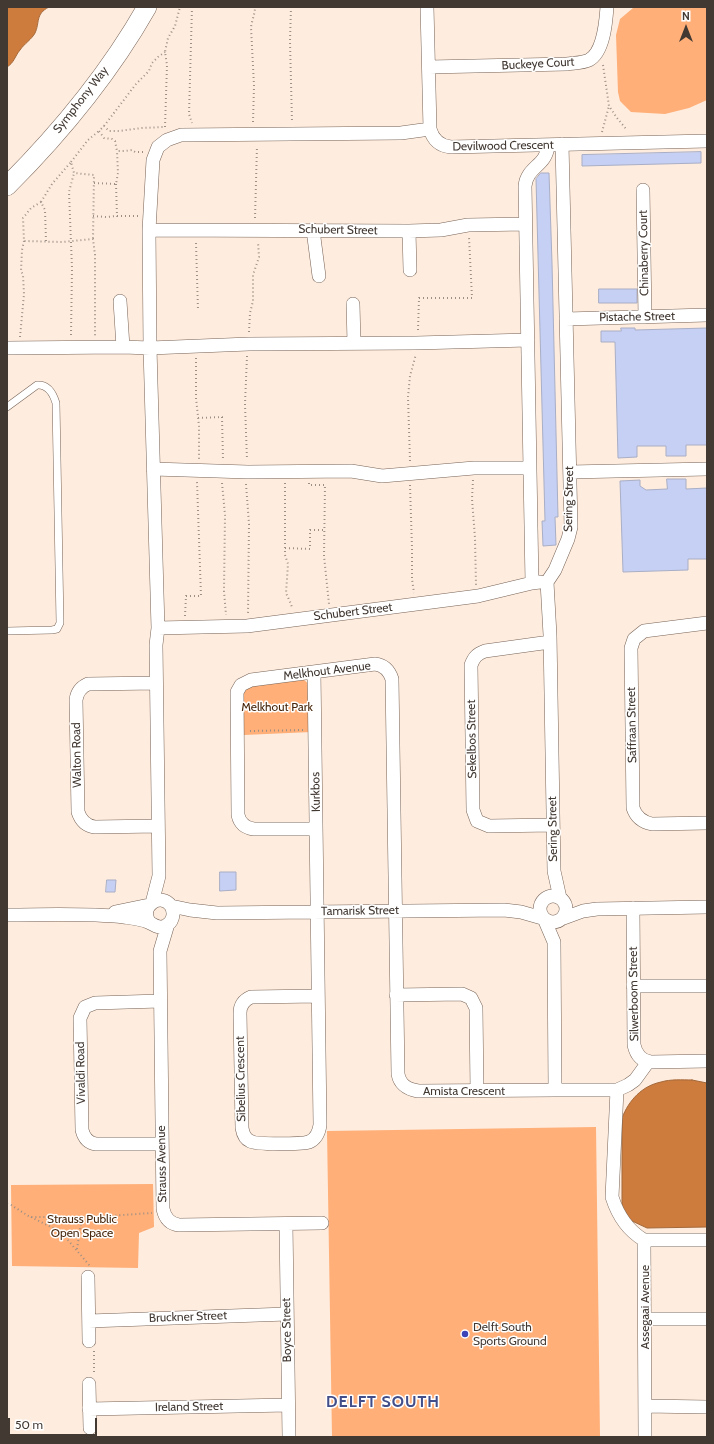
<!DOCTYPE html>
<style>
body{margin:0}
#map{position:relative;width:714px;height:1444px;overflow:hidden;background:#feecdf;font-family:Cabin,sans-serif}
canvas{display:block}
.frame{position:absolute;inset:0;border:8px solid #423933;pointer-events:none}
.north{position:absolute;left:666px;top:8px;width:40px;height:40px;-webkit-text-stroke:3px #fff;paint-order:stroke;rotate:0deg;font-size:11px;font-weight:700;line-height:16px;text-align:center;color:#423933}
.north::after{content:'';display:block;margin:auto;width:14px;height:18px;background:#423933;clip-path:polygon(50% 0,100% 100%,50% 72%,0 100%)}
.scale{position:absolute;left:8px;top:1418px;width:89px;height:18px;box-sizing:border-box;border:2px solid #423933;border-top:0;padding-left:5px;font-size:12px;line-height:14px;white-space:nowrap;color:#423933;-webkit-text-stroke:3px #fff;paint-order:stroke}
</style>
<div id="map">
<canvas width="714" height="1444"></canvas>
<div class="frame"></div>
<div class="north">N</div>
<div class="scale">50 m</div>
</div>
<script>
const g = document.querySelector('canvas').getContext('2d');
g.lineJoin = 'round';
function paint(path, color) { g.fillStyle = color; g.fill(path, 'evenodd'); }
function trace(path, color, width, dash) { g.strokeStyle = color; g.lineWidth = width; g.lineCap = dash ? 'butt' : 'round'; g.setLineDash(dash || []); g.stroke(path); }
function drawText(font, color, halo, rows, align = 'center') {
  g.font = font + ' Cabin,sans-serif'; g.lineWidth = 3; g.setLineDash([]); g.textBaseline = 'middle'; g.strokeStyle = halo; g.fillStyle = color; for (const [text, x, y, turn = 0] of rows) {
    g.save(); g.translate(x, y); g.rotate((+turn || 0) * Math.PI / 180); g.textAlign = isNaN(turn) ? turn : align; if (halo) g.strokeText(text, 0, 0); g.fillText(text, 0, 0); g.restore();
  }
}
paint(new Path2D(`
 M707 7V100L689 108 665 114 631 112 620 101 618 92 616 35 620 19 633 8Z
 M304 680 310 685 311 732 244 735 240 697 246 686Z
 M596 1127 600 1437H332L327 1131Z
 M153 1184 154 1227 139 1233 138 1268 12 1266 11 1185Z`), '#ffaf77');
const water = new Path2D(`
 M7 7H49C35 14 40 23 35 33 32 39 24 44 20 50 15 56 14 63 7 67Z
 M692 1080 707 1083V1227L647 1228 630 1220 622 1206V1118C629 1100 642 1086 661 1082 671 1079 682 1080 692 1080Z`);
paint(water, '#cd7c3d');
trace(water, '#a3683a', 1);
const building = new Path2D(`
 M701 152V163L582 166V155Z
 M541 173H549L552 263 558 517H555L556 545 543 546 542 521H545L536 179Z
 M599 289H637V303H599Z
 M621 328H635V330L707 328V445H686V456H666V446H637V457L618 458 615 342H601V331H621Z
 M667 479H686V489L707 488V559H688V570L623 572 620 481 640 480V486L646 490 667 489Z
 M220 872H236V890L220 891Z
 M107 880H116L115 892H106Z`);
paint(building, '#c6d0f4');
trace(building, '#a8aec5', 1);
const service = new Path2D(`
 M7 407 37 385C48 384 53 393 56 403L60 623 57 629 52 630 7 631`);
const minor = new Path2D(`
 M427 7 430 129C433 140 440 146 451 147L707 141
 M429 67 567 64C574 63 583 63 589 60 604 52 606 21 607 7
 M643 190 645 317
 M149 230 409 231 441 230 468 225 525 224
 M313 230 319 276
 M409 231 410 270
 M120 301 123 347
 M353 304 354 343
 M566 319 707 315
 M7 348 123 347 150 348 249 344 416 343 528 340
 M153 469 248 472 351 471 382 476 474 468H530
 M570 472 707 469
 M532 583 525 186C527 166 547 166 548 145
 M707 623 644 631 634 639 631 648 633 808C636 817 642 822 652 824L707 823
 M158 628 247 626 478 596 532 583 540 582
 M550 642 485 651C477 654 474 657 471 665L473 810 477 821 489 826 553 825
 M314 672 320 1125C319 1132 316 1139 309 1142 302 1144 256 1145 250 1141 245 1139 243 1134 242 1128L240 1013C240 1005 244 1000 251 997L318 996
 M156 683 88 684C81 687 77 692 76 700L78 812C81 821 86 826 95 827L158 826
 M316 829H254C246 828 240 824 238 815L237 692 241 685 251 680 375 664C384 665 389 670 392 679L398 1074C400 1085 407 1089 418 1091L555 1090 554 942 545 921
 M540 909a13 13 0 1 1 26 0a13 13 0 1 1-26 0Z
 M560 898 554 871 550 635 547 582 555 570 568 539 571 527 562 144
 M152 903 159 876 156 645 158 628 150 348 149 230 153 160 158 147 167 140 181 135 401 133 430 129
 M171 906 190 910 217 913 504 910 521 912 542 918
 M633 908 634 1045C636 1054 641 1061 651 1062L707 1061
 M115 912 149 905
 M7 915C46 915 85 913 124 917 131 918 141 919 148 922 154 924 157 929 165 926 173 923 175 913 171 906 161 892 140 905 149 922
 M564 918 583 911 597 909 707 907
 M168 924 160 951 163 1209C165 1218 170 1224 179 1225L322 1223
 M633 986H707
 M396 995 462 994 471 998 476 1008 477 1091
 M160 1001 95 1003 85 1007 80 1018 82 1130C84 1138 88 1143 96 1144H162
 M555 1090H617L628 1085 635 1080 648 1062
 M617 1090 612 1197C618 1216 627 1230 644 1240
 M286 1224 289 1437
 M88 1277 89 1341
 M645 1319H707
 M89 1321 287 1314
 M89 1384 90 1428
 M645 1406 707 1407
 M89 1409 288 1405
 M645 1437 644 1240H707`);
const secondary = new Path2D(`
 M7 186C60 133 110 72 147 7`);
trace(service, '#776356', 8);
trace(minor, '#776356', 14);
trace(secondary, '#776356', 20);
trace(new Path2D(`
 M192 7 189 114 192 123
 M291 7 290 41 292 122
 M603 65 609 106 617 118 627 130
 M253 122 254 86 251 27C252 20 255 14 255 7
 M104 126 136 84 149 71 152 63 158 57 165 52
 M165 127 167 65 165 52 168 38 175 26 180 7
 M602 132 609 106
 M143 152H135L132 150 125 151H117L115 141 112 139 104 138 99 131 104 126 109 131H119L142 128 164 127
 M71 162 88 140 99 131
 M94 183 116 184 118 173 117 151
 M116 184 117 216H138
 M41 202 31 208 23 218 24 241 62 242 93 239 95 255V336
 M93 216 106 217 117 216
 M255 218 257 146
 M46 241 45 210 41 202 52 184 71 162 74 173 94 175 93 239
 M196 243 198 310
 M418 330 419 298H472L469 237
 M249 332 250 313 253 301V275L259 257 258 242
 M71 335 72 268 69 192 74 173
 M20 337 24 294 23 275 21 271 22 250 24 241
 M247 356 245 404 247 460
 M196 358V398L199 426V459
 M198 418 222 417 223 459
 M410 461 408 397 410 376 416 354
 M473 480 472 499 475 538 476 585
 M222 483 225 515 224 591 226 615
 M285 483V555L288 564 286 593 291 604 292 608
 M309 483V485H325L324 556 329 604
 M246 484 249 524 248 614
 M410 485 412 548V579L414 593
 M285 548 310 549V530H325
 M185 616 186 596H201L197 482
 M250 731 303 730
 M7 1204 11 1205 30 1217H93L152 1213
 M31 1217 61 1232 90 1266
 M77 1249 82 1217
 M94 1351V1373`), '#9c8f85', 2, [1, 3]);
trace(service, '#fff', 7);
trace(minor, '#fff', 13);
trace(secondary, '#fff', 19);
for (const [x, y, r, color] of [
 [465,1334,4,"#3c44b8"]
]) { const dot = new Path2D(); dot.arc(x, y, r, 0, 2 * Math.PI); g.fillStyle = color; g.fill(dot); trace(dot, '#fff', 1.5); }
drawText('12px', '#423933', '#fff', [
 ["Buckeye Court",538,64,-3],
 ["Symphony Way",81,100,-52],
 ["Devilwood Crescent",503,146,-1],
 ["Schubert Street",338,230,1],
 ["Chinaberry Court",644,253,-91],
 ["Pistache Street",637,317,-1],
 ["Sering Street",569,499,-89],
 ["Schubert Street",353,612,-7],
 ["Melkhout Avenue",327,671,-7],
 ["Saffraan Street",632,725,-91],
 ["Sekelbos Street",472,739,-91],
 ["Walton Road",77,755,-91],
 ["Kurkbos",316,792,-91],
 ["Sering Street",553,829,-91],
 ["Tamarisk Street",360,911,-1],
 ["Silwerboom Street",634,994,-91],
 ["Vivaldi Road",81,1073,-91],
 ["Sibelius Crescent",241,1079,-91],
 ["Amista Crescent",464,1091],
 ["Strauss Avenue",162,1164,-91],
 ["Assegaai Avenue",645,1307,-90],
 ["Bruckner Street",188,1317,-2],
 ["Boyce Street",287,1330,-91],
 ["Ireland Street",189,1407,-1]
]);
drawText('12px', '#48270c', '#fff', [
 ["Melkhout Park",277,707],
 ["Strauss Public",82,1219],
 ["Open Space",82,1233]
]);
drawText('12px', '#423933', '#fff', [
 ["Delft South",473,1327],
 ["Sports Ground",473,1341]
], 'left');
g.letterSpacing = '1px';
drawText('bold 16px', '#424e8a', '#fff', [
 ["DELFT SOUTH",383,1402]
]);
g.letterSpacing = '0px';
</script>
